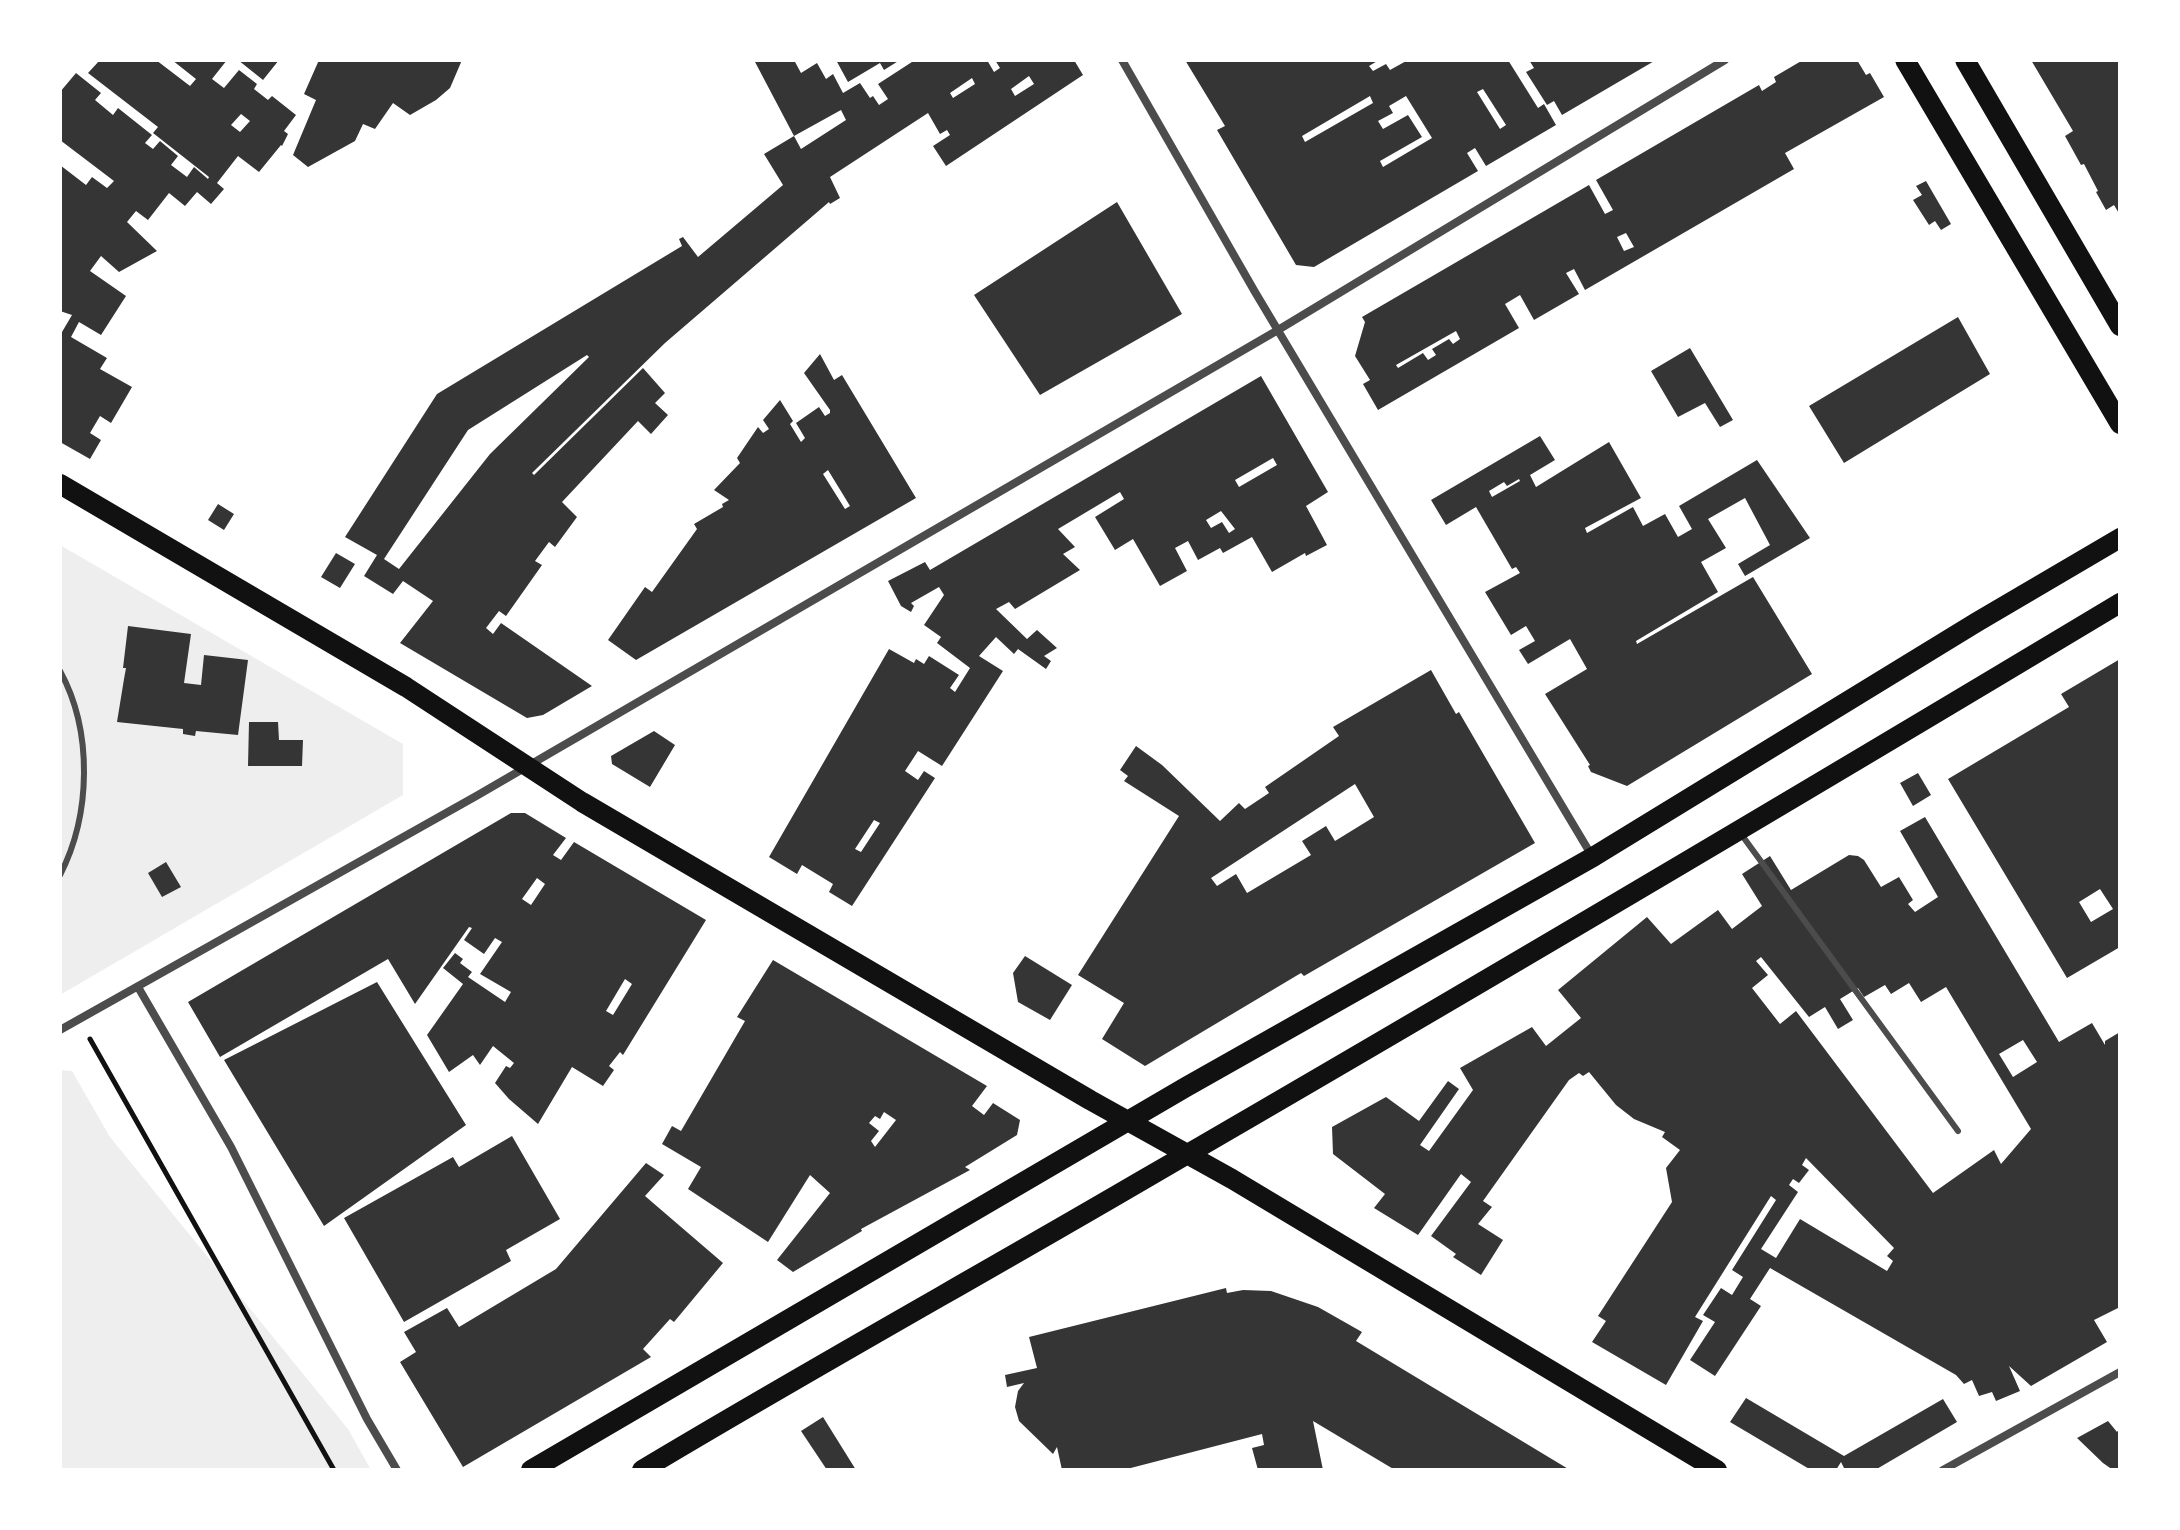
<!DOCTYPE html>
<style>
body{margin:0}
#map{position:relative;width:2180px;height:1530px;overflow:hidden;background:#fff;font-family:Mulish,sans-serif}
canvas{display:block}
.frame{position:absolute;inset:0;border:62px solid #fff;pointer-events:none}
</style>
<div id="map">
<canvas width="2180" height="1530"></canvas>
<div class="frame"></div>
</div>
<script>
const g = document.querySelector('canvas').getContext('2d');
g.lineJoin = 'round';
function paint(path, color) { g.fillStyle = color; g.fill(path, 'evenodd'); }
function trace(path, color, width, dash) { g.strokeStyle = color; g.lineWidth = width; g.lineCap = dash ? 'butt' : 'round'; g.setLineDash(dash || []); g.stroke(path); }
paint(new Path2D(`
 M60 545 403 744V795L60 995Z
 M60 1070 72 1071 110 1137 348 1429 371 1470H60Z`), '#eee');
paint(new Path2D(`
 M100 60H156L190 86 196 79 172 60H227L212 79 224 88 239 70 257 84 254 89 268 100 272 96 296 115 284 131 288 134 282 146 281 145 259 172 238 156 217 183 224 189 211 204 197 192 185 206 169 193 148 220 136 211 127 222 157 251 119 272 101 256 90 271 126 296 101 335 79 322 71 337 107 358 100 369 132 387 111 423 100 416 90 433 101 440 90 459 60 442V330L62 332 72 315 60 311V165L86 185 92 177 107 188 114 181 60 140V92L76 73 101 93 95 100 113 115 118 108 152 135 145 143 153 149 160 141 178 156 171 165 187 177 194 167 208 179 209 177 153 133 158 127 88 73ZM241 114 250 121 240 132 231 125Z
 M238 60H279L263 80Z
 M319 60H462L450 88 436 100 410 115 393 103 375 129 363 124 355 141 308 167 293 155 316 100 304 94Z
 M754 60H794L801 73 817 63 826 79 833 74 843 93 860 83 870 98 873 96 879 105 888 99 878 84 915 60H987L994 72 1000 68 995 60H1074L1083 75 946 166 933 146 950 135 947 130 940 134 928 113 830 177 840 198 830 204 829 202 665 343 532 473 534 475 643 368 665 393 655 403 668 415 651 434 638 421 562 502 577 517 555 547 549 542 535 561 542 565 506 616 499 611 486 628 493 634 501 623 592 686 543 715 527 718 400 643 433 601 403 581 393 594 364 576 377 555 345 537 437 394 682 246 679 239 683 237 698 257 783 185 764 154 794 136 801 149 846 120 841 110 794 136ZM1029 76 1034 84 1015 96 1011 89ZM972 78 975 84 953 98 950 93ZM587 355 589 357 490 454 399 569 384 559 468 430Z
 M836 60H900L884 70 880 63 848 82Z
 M1185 60H1379L1369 66 1373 71 1386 64 1390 70 1408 60H1508L1538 108 1544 104 1556 125 1486 166 1475 148 1467 153 1478 171 1314 267 1296 265 1217 130 1225 126ZM1483 89 1506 125 1500 129 1477 92ZM1370 96 1373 103 1305 142 1302 136ZM1406 96 1432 138 1383 167 1380 161 1422 137 1408 115 1383 129 1378 121 1393 113 1389 106Z
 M1529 60H1656L1562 115 1554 101 1547 105 1526 72 1534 68Z
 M1803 60H1857L1866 75 1870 73 1884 97 1785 153 1794 169 1585 290 1574 269 1566 273 1579 294 1534 320 1520 295 1505 304 1519 328 1378 410 1363 384 1370 380 1355 356 1365 322 1362 317 1589 185 1605 214 1613 210 1596 180 1759 85 1762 91 1776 82 1774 77ZM1626 233 1634 247 1624 251 1617 237ZM1456 331 1460 339 1453 344 1449 339 1432 349 1436 355 1428 360 1423 353 1398 368 1396 365Z
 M2031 60H2120V215L2114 205 2106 210 2096 192 2098 191 2084 164 2081 165 2065 136 2073 131Z
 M1926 181 1951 224 1941 230 1935 221 1929 225 1913 200 1922 195 1916 186Z
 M1117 202 1182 314 1040 395 974 295Z
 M1958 317 1990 374 1844 463 1809 406Z
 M1690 348 1733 420 1720 427 1705 403 1678 417 1651 371Z
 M820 354 834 380 842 375 916 498 636 660 608 640 645 587 652 592 697 529 694 524 723 507 722 504 729 500 714 490 740 463 737 458 758 427 763 433 769 429 763 420 780 400 793 421 790 424 801 442 805 438 796 423 819 407 825 416 830 413V410L804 373ZM828 470 850 506 845 509 823 474Z
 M1261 376 1328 492 1306 506 1327 545 1306 556 1305 553 1272 572 1252 537 1223 553 1220 548 1198 560 1188 541 1175 548 1187 571 1160 586 1133 539 1115 550 1095 517 1124 499 1120 492 1058 529 1075 547 1063 554 1080 570 1015 609 1009 602 996 609 1027 639 1037 630 1057 648 1044 656 1051 661 1046 669 1018 649 1014 654 996 637 979 656 1003 671 942 766 918 751 905 771 918 780 924 771 935 778 852 906 829 892 833 884 802 865 797 874 769 857 889 649 914 663 916 659 924 664 929 656 959 675 950 688 955 692 970 668 937 643 941 637 924 625 944 595 939 587 911 603 914 606 911 612 901 606 888 581 925 562 930 570ZM1273 458 1277 465 1239 487 1235 480ZM1221 511 1235 529 1229 533 1222 522 1211 528 1206 520ZM874 820 880 823 861 852 855 849Z
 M1540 436 1555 460 1530 475 1536 487 1609 442 1641 498 1585 528 1587 533 1633 507 1643 526 1665 514 1678 537 1692 529 1679 506 1757 460 1810 538 1745 576 1738 564 1770 545 1745 498 1708 519 1726 548 1701 562 1718 592 1636 641 1637 644 1753 577 1812 674 1627 786 1591 772 1588 766 1590 765 1545 694 1587 669 1570 639 1528 664 1519 650 1535 641 1526 626 1511 635 1485 592 1520 573 1516 567 1512 569 1476 507 1446 525 1431 500ZM1519 479 1520 481 1492 497 1489 491 1504 482 1507 486Z
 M218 504 234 514 224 530 208 520Z
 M336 553 355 564 340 588 321 577Z
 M128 626 191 634 184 683 201 685 204 655 248 660 238 735 196 731 195 736 183 734V729L117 722 124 679 126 668H123Z
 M2120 659V947L2067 978 1948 779 2069 707 2061 694ZM2100 889 2113 909 2091 922 2079 902Z
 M1431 670 1456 714 1459 712 1535 843 1304 976 1301 973 1145 1066 1102 1039 1124 1003 1078 975 1179 816 1124 781 1128 776 1120 770 1136 746 1162 765 1220 821 1239 803 1245 809 1269 793 1265 787 1339 736 1333 727ZM1355 784 1374 817 1335 841 1326 826 1302 841 1311 855 1247 893 1236 874 1217 886 1211 878Z
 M249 722H278L279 740H303L302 766H248Z
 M654 731 675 745 650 787 612 764 611 756Z
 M1918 773 1931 795 1913 806 1900 783Z
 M511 813H525L566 838 553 855 561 860 574 842 706 920 623 1055 620 1052 609 1066 614 1070 603 1086 572 1067 538 1124 509 1099 495 1083 506 1066 510 1068 514 1063 493 1046 480 1065 473 1055 449 1072 427 1035 463 984 443 968 455 953 463 959 460 963 472 972 468 977 505 1002 511 992 480 974 502 942 495 938 484 954 464 940 472 928 469 927 415 1004 388 959 220 1057 188 1002ZM537 878 545 884 531 905 522 899ZM625 979 632 984 613 1015 606 1011Z
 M1925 817 2059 1042 2092 1023 2105 1045V1041L2120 1032V1307L2094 1320 2107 1342 2031 1386 2009 1366 2020 1391 1996 1401 1992 1392 1979 1396 1972 1380 1964 1384 1956 1375 1770 1268 1750 1299 1761 1306 1715 1376 1690 1360 1715 1322 1703 1315 1721 1288 1732 1295 1743 1277 1732 1270 1776 1200 1771 1196 1695 1317 1703 1321 1666 1385 1592 1342 1606 1321 1598 1316 1672 1202 1666 1168 1680 1150 1662 1137 1665 1132 1634 1119 1616 1105 1589 1072 1583 1076 1579 1073 1569 1080 1483 1201 1492 1207 1478 1224 1503 1240 1481 1275 1453 1257 1456 1254 1431 1236 1471 1182 1461 1174 1418 1235 1374 1208 1385 1194 1333 1154 1332 1127 1386 1097 1419 1121 1448 1081 1459 1089 1420 1145 1429 1151 1473 1090 1460 1068 1532 1027 1546 1046 1581 1018 1558 990 1647 917 1671 944 1718 910 1732 929 1762 906 1742 874 1770 856 1791 890 1849 855 1858 856 1864 860 1881 887 1899 877 1913 900 1908 904 1915 912 1938 897 1900 831ZM1761 957 1809 1017 1825 1007 1838 1029 1853 1020 1840 999 1858 988 1864 997 1885 985 1891 994 1909 983 1921 1002 1946 987 2031 1129 2001 1164 1994 1150 1933 1193 1796 1011 1780 1024 1752 988 1768 975 1756 961ZM2023 1040 2037 1062 2013 1077 1999 1054ZM1806 1158 1894 1248 1887 1256 1893 1261 1887 1271 1800 1219 1776 1258 1761 1249 1798 1192 1789 1185 1793 1179 1799 1183 1809 1170 1802 1165Z
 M166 862 181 887 162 897 148 873Z
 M1025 956 1072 985 1050 1020 1018 1002 1013 973Z
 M773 960 987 1086 972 1106 984 1115 993 1103 1020 1120 1017 1135 965 1167 970 1170 861 1229 862 1231 793 1272 777 1260 830 1193 810 1175 768 1242 688 1189 701 1167 662 1144 672 1126 681 1131 745 1021 737 1017ZM884 1112 896 1120 875 1147 871 1141 879 1131 869 1123 875 1116 880 1119Z
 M377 982 466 1125 324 1226 224 1060Z
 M512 1136 560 1219 506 1250 511 1261 404 1322 344 1218 453 1157 459 1167Z
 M646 1163 664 1175 645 1196 723 1263 674 1322 670 1319 643 1349 651 1357 463 1467 400 1362 416 1352 404 1332 447 1308 459 1327 556 1269Z
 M1226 1288 1227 1293 1243 1290 1271 1291 1318 1307 1362 1332 1356 1341 1570 1470H1395L1313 1421 1323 1470H1258L1252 1448 1264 1445 1262 1434 1123 1470H1062L1057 1447 1053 1454 1019 1421 1015 1407 1018 1391 1024 1383 1007 1387 1005 1375 1037 1368 1029 1337Z
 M1746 1398 1844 1456 1943 1399 1957 1422 1875 1470H1845L1841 1462 1836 1470H1811L1730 1422Z
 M823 1417 856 1470H827L801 1431Z
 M2108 1421 2117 1432 2120 1428V1470H2113L2103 1463 2077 1438Z`), '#353535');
trace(new Path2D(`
 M90 1039 334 1470`), '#111', 5);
trace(new Path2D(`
 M60 671C93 731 91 815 60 875
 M1741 834 1958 1131`), '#4c4c4c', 6);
trace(new Path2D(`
 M1122 60 1255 292 1592 856
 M138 987 231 1147 367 1419 397 1470
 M60 1030 478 795 1278 330 1725 60
 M1943 1470 2120 1372`), '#4c4c4c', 8);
trace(new Path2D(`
 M1905 60 2120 424
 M1965 60 2120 326
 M60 484 406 687 582 802 1090 1100 1232 1179 1717 1470
 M531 1470 1186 1087 1593 857 1977 622 2120 538
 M642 1470C807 1371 975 1278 1141 1181 1469 991 1795 798 2120 603`), '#111', 20);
</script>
